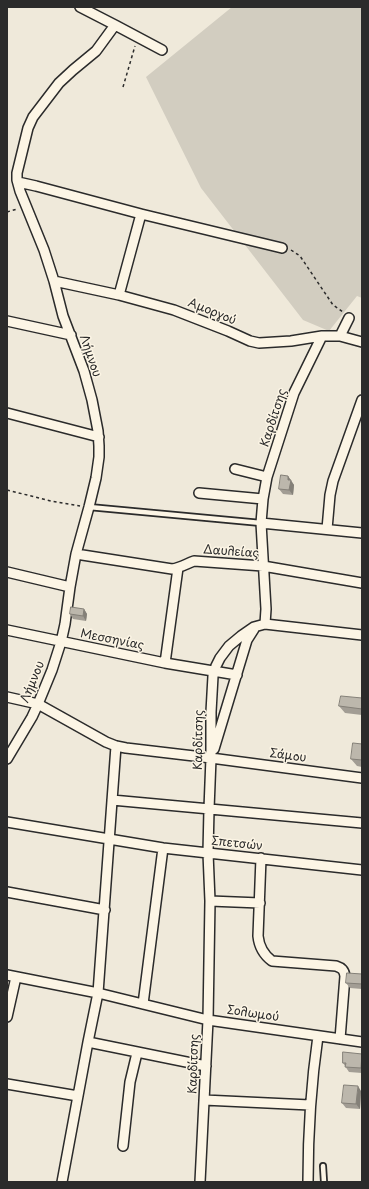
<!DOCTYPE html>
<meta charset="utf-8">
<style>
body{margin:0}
#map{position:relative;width:369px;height:1189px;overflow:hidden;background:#efe9da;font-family:"Playpen Sans",sans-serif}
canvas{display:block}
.frame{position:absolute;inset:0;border:8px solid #2b2b2b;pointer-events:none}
</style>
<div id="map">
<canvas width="369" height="1189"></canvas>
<div class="frame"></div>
</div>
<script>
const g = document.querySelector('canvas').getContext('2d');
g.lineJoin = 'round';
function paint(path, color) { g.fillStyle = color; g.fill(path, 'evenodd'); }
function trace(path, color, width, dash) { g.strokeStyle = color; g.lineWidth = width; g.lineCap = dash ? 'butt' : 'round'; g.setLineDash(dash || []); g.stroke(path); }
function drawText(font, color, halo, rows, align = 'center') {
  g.font = font + ' "Playpen Sans",sans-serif'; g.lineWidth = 3; g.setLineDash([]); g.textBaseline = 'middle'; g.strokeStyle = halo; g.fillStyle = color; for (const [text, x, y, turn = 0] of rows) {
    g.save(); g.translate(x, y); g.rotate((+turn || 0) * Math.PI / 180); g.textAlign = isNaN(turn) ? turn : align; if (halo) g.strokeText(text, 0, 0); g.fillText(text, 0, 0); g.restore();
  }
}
paint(new Path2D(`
 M232 7H362V298L357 296 329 331 303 320 201 188 146 77Z`), '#d2cdc0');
const service = new Path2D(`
 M89 507 261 523
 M323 1166 324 1182`);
const minor = new Path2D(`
 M115 25 162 50
 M18 182 36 186 141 214 282 248
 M54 281 119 295 174 310 228 331 250 341 259 343 291 341 322 336H340L362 342
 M119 295 141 214
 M7 321 71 335
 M340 336 349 318
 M7 413 99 437
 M235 469 267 477
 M199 493 263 499
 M261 523 362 533
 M327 529 330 495 333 481 362 400
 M76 554 172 569C180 568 186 564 194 561L263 566 362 583
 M7 572 70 587
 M265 624 362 635
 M7 630 165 663 237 675
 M165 663 178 568
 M7 697 38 704 106 742 116 746 126 748 211 758 362 778
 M214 749 247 640 254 629
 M7 759 32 717 38 704 52 670 61 642 65 624 70 587 76 554 89 507 96 478 99 457V446L98 431 92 400 84 371 63 316 54 281 44 250 20 191 17 180V173L28 128 33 117 59 83 73 70 96 51 115 25 80 7
 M112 800 362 823
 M7 822 163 848 362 870
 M261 858 258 936C259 946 264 955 272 961L336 966C342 968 344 970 345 976L340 1039
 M7 892 105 910
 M210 901 260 903
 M7 975 98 993 208 1020 362 1042
 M143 1004 163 848
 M7 1017 16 977
 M88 1042 206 1066
 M7 1084 78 1096
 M204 1100 310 1105
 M123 1146 130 1082 137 1053
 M62 1182 88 1042 98 993 116 746
 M200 1182 208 1020 210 901 208 853 209 809 211 758V712L213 676 216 666 220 658 229 646 241 636 254 627 265 624 266 609 261 523 263 499 267 477 294 393 322 336
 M308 1182C308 1133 311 1084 318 1036`);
trace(service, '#2b2b2b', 8);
trace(minor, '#2b2b2b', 12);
trace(new Path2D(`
 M123 87 135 46
 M7 212 17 209
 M291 250 300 256 329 299 333 305 343 312
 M7 490 51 501 80 506`), '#2b2b2b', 1.5, [3, 3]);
trace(service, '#fcf5e5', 4.5);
trace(minor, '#fcf5e5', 9);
paint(new Path2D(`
 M288 476 294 485 293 495 283 494 279 489Z
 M84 609 87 614 86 621 73 619 70 614Z
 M362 698V715L345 713 339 706Z
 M362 744V767L357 766 351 759Z
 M362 974V989L350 988 346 983Z
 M362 1054V1073L349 1072 343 1063Z
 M361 1091 360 1109 346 1108 342 1103Z`), '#a29d94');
paint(new Path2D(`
 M288 476 294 485 293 495 289 490 288 480Z
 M84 609 87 614 86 621 83 616Z
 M362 1054V1070L361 1068Z
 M358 1086 361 1091 360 1109 356 1104Z`), '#848078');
const building = new Path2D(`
 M281 475 288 476V480H291L289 490 279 489Z
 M71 607 84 609 83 616 70 614Z
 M341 696 362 698V709L339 706Z
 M353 743 362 744V760L351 759Z
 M347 973 362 974V984L346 983Z
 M343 1052 362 1054 361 1068 345 1067 346 1063H343Z
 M344 1085 358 1086 356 1104 342 1103Z`);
paint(building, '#bcb7ac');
trace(building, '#848078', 1);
drawText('12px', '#2b2b2b', '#fcf5e5', [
 ["Αμοργού",212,312,22],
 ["Λήμνου",90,356,71],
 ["Καρδίτσης",274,418,-72],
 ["Δαυλείας",231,552,4],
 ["Μεσσηνίας",112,640,11],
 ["Λήμνου",33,682,-68],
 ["Καρδίτσης",199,740,-89],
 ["Σάμου",288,756,8],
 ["Σπετσών",237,844,6],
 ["Σολωμού",253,1014,8],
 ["Καρδίτσης",194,1064,-88]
]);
</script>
